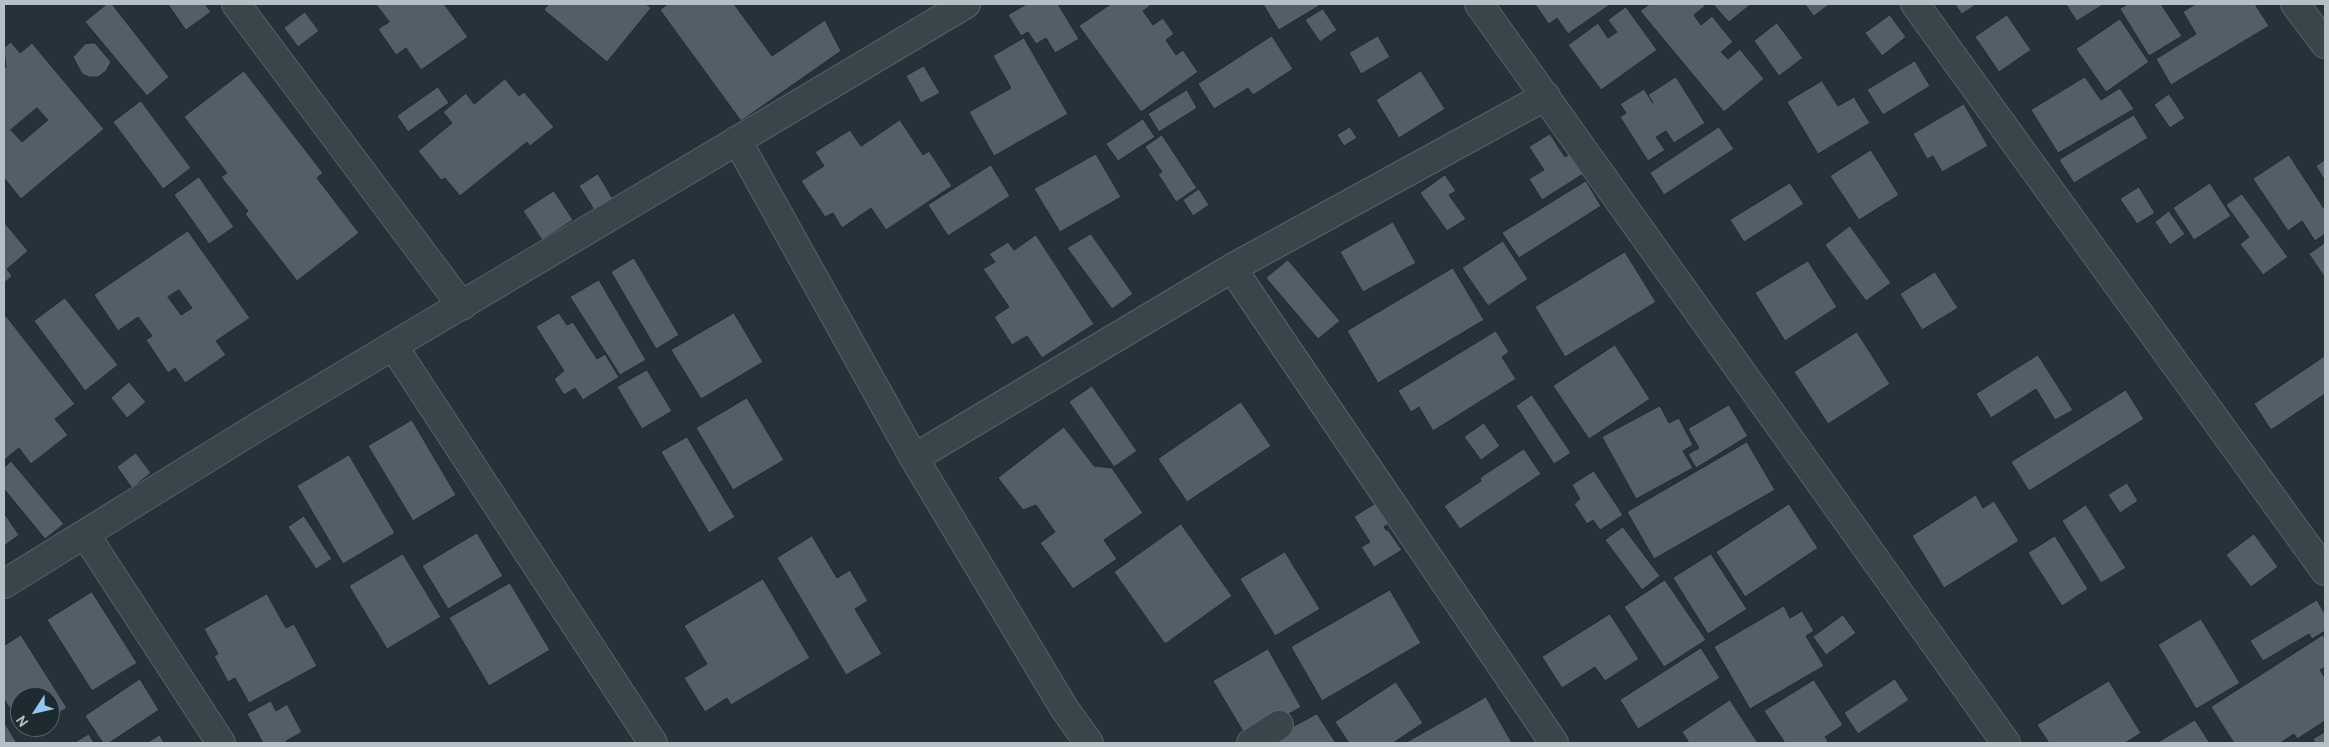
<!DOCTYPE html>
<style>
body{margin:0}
#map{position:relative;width:2329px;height:747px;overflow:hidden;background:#26323a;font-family:Overpass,sans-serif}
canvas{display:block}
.frame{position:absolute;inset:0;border:5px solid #b5bfc6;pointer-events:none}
.north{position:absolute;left:10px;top:687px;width:50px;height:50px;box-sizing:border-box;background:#1f2930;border:1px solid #5b656c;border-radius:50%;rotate:235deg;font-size:14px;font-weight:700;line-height:20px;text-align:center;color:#b5bfc6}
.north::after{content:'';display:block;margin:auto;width:18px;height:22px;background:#94c5ec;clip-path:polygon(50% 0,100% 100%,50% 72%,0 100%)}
</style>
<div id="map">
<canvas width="2329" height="747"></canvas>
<div class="frame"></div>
<div class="north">N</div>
</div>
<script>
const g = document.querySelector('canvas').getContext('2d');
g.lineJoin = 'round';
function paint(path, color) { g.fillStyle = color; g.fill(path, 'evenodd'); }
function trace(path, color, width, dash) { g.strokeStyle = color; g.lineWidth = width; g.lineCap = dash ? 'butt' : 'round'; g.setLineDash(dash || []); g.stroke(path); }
const building = new Path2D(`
 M107 4H112L169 77 147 96 85 22Z
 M168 4H205L211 12 186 30Z
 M376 4H444L468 37 421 70 406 48 396 55 378 29 389 22Z
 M549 4H646L651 8 607 62 544 10Z
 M668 4H734L772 56 825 20 841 51 741 121 660 10Z
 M1027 4H1058L1079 39 1055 53 1046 38 1036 44 1028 32 1021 36 1008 15Z
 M1111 4H1148L1150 6 1143 11 1153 25 1163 18 1174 34 1166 40 1176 55 1183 50 1198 72 1141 112 1079 26Z
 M1263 4H1322L1279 30Z
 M1535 4H1611L1568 34 1557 18 1549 24Z
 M1650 4H1704L1705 6 1694 15 1701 25 1712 16 1733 42 1721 52 1728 59 1740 49 1764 79 1724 112 1640 11Z
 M1713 4H1749L1750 5 1729 22Z
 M1805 4H1830L1814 16Z
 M1955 4H1977L1962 14Z
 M2066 4H2104L2077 21Z
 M2128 4H2161L2182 36 2149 56 2120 9Z
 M2196 4H2255L2269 26 2171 85 2156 59 2196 34 2183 12Z
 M1626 7 1657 50 1601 90 1568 45 1598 23 1608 38 1617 32 1608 20Z
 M1323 9 1337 30 1320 42 1305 20Z
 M305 12 319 31 298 47 284 28Z
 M1890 15 1906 37 1882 56 1865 33Z
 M2007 15 2031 50 1999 72 1975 37Z
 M2120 19 2149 62 2106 92 2076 49Z
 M1777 23 1803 58 1779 76 1754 41Z
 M1272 36 1293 69 1253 95 1248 88 1214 109 1198 84Z
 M1378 36 1390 57 1361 74 1349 53Z
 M1024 38 1068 114 994 156 969 112 1011 88 993 56Z
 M11 42 20 53 32 43 104 129 21 199 4 178V69L6 67 4 48ZM37 108 48 120 22 142 11 130Z
 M95 43 111 62 106 71 98 77H89L82 74 73 57 85 44Z
 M1915 61 1930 86 1883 115 1867 90Z
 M924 66 940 93 921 103 906 76Z
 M244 71 323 173 317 178 359 233 297 281 245 214 248 211 221 177 227 173 184 117Z
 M1421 71 1445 109 1399 138 1376 100Z
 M1676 77 1705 123 1674 143 1666 131 1656 137 1665 150 1648 161 1620 117 1626 113 1620 104 1644 89 1653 103 1648 95Z
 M2085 77 2101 100 2120 88 2134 109 2058 153 2031 110Z
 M505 79 519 96 524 92 554 127 530 146 527 142 460 196 445 178 441 180 418 151 452 123 443 112 466 93 474 104Z
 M1822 81 1838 106 1854 97 1870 123 1818 154 1787 102Z
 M438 87 449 103 408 132 397 116Z
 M1187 90 1197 108 1159 132 1148 114Z
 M2169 94 2185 118 2170 128 2154 105Z
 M141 101 191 168 163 189 113 122Z
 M1964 104 1988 146 1942 172 1933 156 1927 159 1913 134Z
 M2134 115 2148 138 2074 183 2059 160Z
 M1143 119 1155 137 1118 161 1106 144Z
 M900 120 923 155 929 151 952 186 886 230 871 208 842 228 833 213 825 217 801 181 824 166 815 152 850 130 861 146Z
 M1350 127 1357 138 1344 146 1337 135Z
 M1719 127 1734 149 1664 195 1650 173Z
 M1550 134 1565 157 1571 153 1583 174 1542 200 1529 179 1544 170 1529 147Z
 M1162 135 1197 188 1176 202 1158 174 1162 172 1145 147Z
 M1871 150 1899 195 1859 220 1830 176Z
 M1096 154 1121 197 1060 232 1034 189Z
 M2289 155 2325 210V234L2315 241 2302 221 2288 231 2253 179Z
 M2325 160V181L2316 166Z
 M991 165 1010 196 948 236 928 205Z
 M598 174 613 199 595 211 579 186Z
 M1445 175 1456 191 1449 195 1466 219 1447 231 1420 193Z
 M199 177 234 227 209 244 174 195Z
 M1586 181 1601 206 1519 258 1502 233Z
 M1790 183 1804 204 1744 242 1730 220Z
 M2210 183 2231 216 2194 240 2173 208Z
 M2139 187 2155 213 2137 224 2120 199Z
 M1199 189 1209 205 1193 216 1183 200Z
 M554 191 573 220 542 240 523 211Z
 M2242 194 2288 257 2263 275 2240 244 2249 237 2226 205Z
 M2169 211 2185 234 2170 245 2155 222Z
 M4 222 28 251 7 269 12 276 4 283Z
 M1393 222 1416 263 1363 292 1340 252Z
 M1850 226 1891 283 1866 301 1825 245Z
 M188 231 250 318 216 341 226 355 185 383 175 368 168 373 146 340 152 336 138 317 118 331 94 295ZM179 290 192 308 181 315 168 297Z
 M1091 234 1133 294 1112 309 1067 248Z
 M1036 235 1094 324 1042 358 1027 336 1012 345 994 317 1009 307 983 269 995 262 989 254 1008 242 1014 250Z
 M1503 241 1528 279 1488 306 1462 268Z
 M2325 243V278L2309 254Z
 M1625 252 1656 302 1565 357 1535 307Z
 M634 258 679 335 656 349 611 272Z
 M1288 260 1340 321 1318 339 1266 278Z
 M1808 261 1837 307 1785 341 1755 293Z
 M1453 268 1484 320 1378 383 1347 331Z
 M1935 272 1958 308 1922 330 1900 294Z
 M599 280 646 360 620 375 570 297Z
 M65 298 118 365 85 391 34 321Z
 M559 313 567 325 573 322 597 359 605 354 619 377 583 400 575 388 564 395 554 379 564 371 536 327Z
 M734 313 763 362 701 399 671 350Z
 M6 316 75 404 55 419 68 435 31 464 19 448 4 460V318Z
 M1496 331 1509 352 1502 357 1516 379 1433 431 1419 407 1411 412 1398 391Z
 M1857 332 1890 384 1828 424 1794 372Z
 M1615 345 1650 399 1589 439 1553 386Z
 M2038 355 2073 410 2055 420 2036 389 1991 418 1976 394Z
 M2325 356V394L2271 430 2254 404Z
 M647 370 672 411 642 429 617 387Z
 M129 382 146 402 127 418 111 398Z
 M1092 386 1137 451 1114 467 1069 402Z
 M2126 390 2144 419 2029 491 2011 462Z
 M1532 395 1571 453 1554 464 1516 406Z
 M747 398 784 460 733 490 696 428Z
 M1241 402 1271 446 1187 502 1158 459Z
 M1729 405 1748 436 1696 468 1688 454 1699 448 1688 429Z
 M1660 406 1669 423 1679 418 1693 445 1683 451 1693 468 1636 499 1602 437Z
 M412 420 456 495 413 521 368 446Z
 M1484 423 1500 446 1481 460 1464 437Z
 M1064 427 1094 466 1112 468 1143 513 1104 540 1117 559 1073 589 1040 543 1055 532 1036 505 1023 510 998 478Z
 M687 437 735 517 709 533 661 452Z
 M1747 442 1775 490 1654 559 1627 512Z
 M1524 449 1541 474 1460 529 1444 506 1481 481 1480 478Z
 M136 453 151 473 132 488 117 467Z
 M349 455 395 533 343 564 297 486Z
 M11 461 64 524 45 539 4 489V468Z
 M1594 471 1623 515 1600 530 1593 520 1587 524 1574 504 1580 499 1572 485Z
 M2127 483 2138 501 2120 513 2108 495Z
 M1976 495 1983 508 1994 501 2019 541 1944 588 1912 536Z
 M1381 500 1393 521 1384 527 1387 531 1388 530 1402 550 1374 567 1361 547 1370 542 1354 517Z
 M1789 504 1818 548 1745 597 1716 552Z
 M2086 505 2126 568 2101 583 2062 521Z
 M4 513 19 535 4 546Z
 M304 516 332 559 316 569 288 527Z
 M1181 524 1232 596 1165 644 1114 572Z
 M1623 527 1660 576 1642 590 1605 540Z
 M477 533 503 576 448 609 422 566Z
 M2254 534 2278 567 2251 587 2226 555Z
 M812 536 837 578 850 570 868 601 855 609 882 654 846 675 777 558Z
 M2055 536 2088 589 2062 606 2028 553Z
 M1285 552 1320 609 1275 636 1240 579Z
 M403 554 441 617 387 649 349 586Z
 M1711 554 1747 609 1708 634 1673 578Z
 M763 579 810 658 731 705 727 698 705 712 684 678 707 664 684 626Z
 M1665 580 1706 640 1664 667 1624 607Z
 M510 583 550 650 489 686 449 618Z
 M1390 590 1421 643 1322 701 1291 647Z
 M92 592 137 663 92 691 47 620Z
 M267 594 286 628 294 624 317 666 249 703 235 678 228 682 214 656 218 654 204 629Z
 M2317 600 2325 614V631L2312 639 2309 634 2263 661 2250 641Z
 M1784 606 1790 618 1802 611 1814 631 1806 636 1824 666 1750 709 1714 647Z
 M1610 614 1639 659 1605 681 1595 667 1562 688 1542 657Z
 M1843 615 1856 633 1826 655 1813 637Z
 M2201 619 2240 683 2196 709 2158 645Z
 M21 635 67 708 50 718V697H20V725L4 699V646Z
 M2323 635 2325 639V667L2320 670 2325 678V721L2297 739 2294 734 2280 743H2234L2211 707Z
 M1701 648 1720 678 1638 729 1620 700Z
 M1268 649 1301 707 1247 738 1213 681Z
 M140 679 159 710 109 743H103L85 716Z
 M1895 679 1909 700 1858 734 1844 713Z
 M1814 680 1843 725 1825 737 1828 741 1825 743H1785L1764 711Z
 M2109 681 2141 733 2125 743H2049L2037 725Z
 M1396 682 1423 723 1393 743H1349L1335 722Z
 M1486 697 1512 743H1405L1458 713Z
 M1730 700 1758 743H1689L1682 732Z
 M271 701 276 711 287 704 302 732 286 741 287 743H263L247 714Z
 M1317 714 1336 743H1263Z
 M2195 720 2210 743H2157Z
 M4 722 17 743H4Z
 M21 727H36L26 734Z
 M2325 732V743H2315L2313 739Z
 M89 734 94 743H74Z
 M160 735 164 743H147Z`);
paint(building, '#525f68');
trace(building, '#212b32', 1);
const street = new Path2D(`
 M236 4 462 306
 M1479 4 2006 743
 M1915 4 2325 571
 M2295 4 2325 44
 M737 140 914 458 1064 708 1089 743
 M1232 268 1554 743
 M394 347 653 743
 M914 458 1232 268 1546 96
 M85 534 221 743
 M4 584 267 421 966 4
 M1251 743 1279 725`);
trace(street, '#586269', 30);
trace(street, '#3a444b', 28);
</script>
